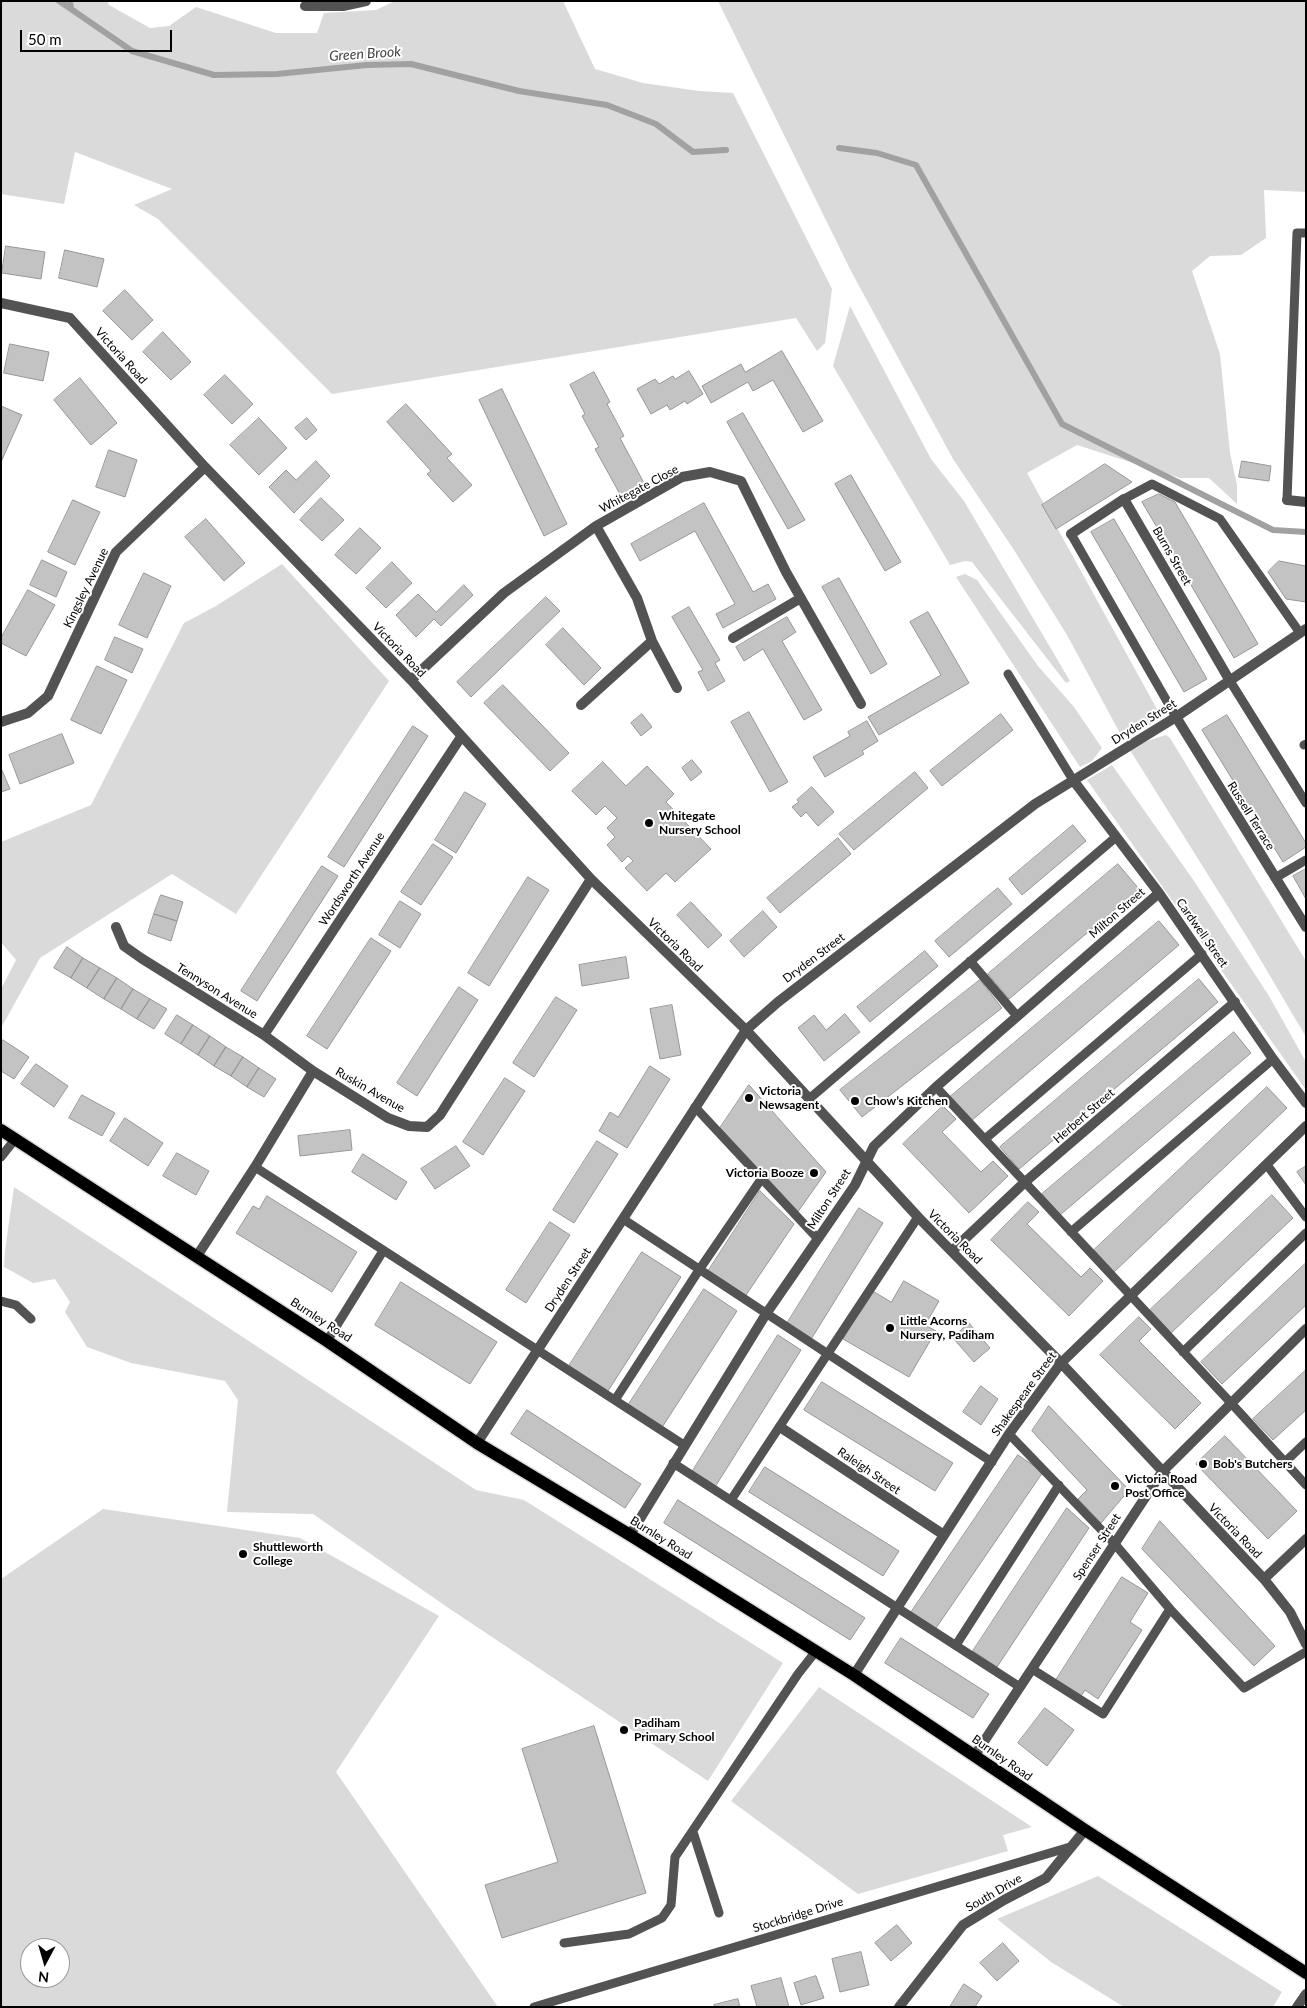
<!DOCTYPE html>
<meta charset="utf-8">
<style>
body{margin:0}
#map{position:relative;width:1307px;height:2008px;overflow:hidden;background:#fff;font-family:Lato,sans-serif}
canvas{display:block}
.frame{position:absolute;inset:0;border:2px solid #000;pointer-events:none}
.north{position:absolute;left:20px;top:1938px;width:50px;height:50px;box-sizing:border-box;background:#fff;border:1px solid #999;border-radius:50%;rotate:186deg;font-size:14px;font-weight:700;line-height:20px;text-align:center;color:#000}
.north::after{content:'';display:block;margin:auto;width:18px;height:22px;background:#000;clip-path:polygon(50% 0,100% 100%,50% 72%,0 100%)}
.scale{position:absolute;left:20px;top:30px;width:152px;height:22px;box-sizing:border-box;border:2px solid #000;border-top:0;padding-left:6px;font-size:15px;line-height:18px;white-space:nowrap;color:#000;-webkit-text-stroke:4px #fff;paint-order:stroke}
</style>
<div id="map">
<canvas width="1307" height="2008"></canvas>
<div class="frame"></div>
<div class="north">N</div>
<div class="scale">50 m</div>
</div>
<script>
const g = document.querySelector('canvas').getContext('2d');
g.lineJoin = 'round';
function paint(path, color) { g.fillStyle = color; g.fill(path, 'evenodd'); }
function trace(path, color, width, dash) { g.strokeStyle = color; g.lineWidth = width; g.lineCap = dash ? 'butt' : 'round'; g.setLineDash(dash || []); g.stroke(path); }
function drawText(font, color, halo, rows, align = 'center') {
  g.font = font + ' Lato,sans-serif'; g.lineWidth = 4; g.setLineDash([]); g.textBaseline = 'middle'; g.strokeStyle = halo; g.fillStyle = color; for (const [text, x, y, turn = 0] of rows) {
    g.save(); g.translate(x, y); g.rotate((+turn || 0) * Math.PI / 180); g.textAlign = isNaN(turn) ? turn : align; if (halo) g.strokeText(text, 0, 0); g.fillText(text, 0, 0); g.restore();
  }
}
paint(new Path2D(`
 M1 1H107L109 5 150 28 169 26 196 7 276 33H317L324 13 376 10 395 1H563L595 69 643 83 699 91 733 93 832 289 825 343 817 351 796 318 332 394 158 219 134 205 172 189 75 152 64 204 1 194Z
 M718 1H1306V192L1264 190 1266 238 1241 255 1210 256 1192 271 1220 354 1230 453 1237 485V504L1209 478H1180L1077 445 1027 473 1158 711C1155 729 1138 731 1122 737L1067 635 1014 550 953 459 851 271Z
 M850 306 931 459 964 501 1070 681 1066 683 972 562 965 561 950 565 833 366Z
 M282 564 389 681 236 914 172 874 40 958 1 1028V989L16 960 1 942V842L91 805 184 623 216 606Z
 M965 574 977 580 1038 666 1074 707 1102 748 1092 761 1080 767 956 577Z
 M1166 735 1170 738 1306 961V1037L1250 942 1128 747Z
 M1112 765 1192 878 1269 996 1306 1062V1090L1087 780Z
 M14 1187 476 1490 524 1500 783 1663 708 1781 447 1607 313 1514 227 1512 238 1400 225 1381 131 1363 87 1347 65 1312 70 1302 55 1279 33 1283 4 1267 5 1250Z
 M103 1509 300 1538 439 1616 336 1772 498 2007H1V1579ZM30 1948H60V1978H30Z
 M819 1687 1032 1827 1003 1835 1008 1851 858 1894 731 1801Z
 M1098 1876 1282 1992 1273 2007H1124L1051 1962 997 1919Z`), '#dadada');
trace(new Path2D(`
 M59 1 71 9
 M70 1 71 9 132 51 214 75 277 74 367 65 411 64 519 91 607 105 656 124 693 152 726 150
 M839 148 877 153 916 165 1062 424 1273 530 1306 532`), '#a1a1a1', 6);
const building = new Path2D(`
 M6 246 45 252 41 279 2 273Z
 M65 250 104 259 97 287 59 278Z
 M125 290 153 320 132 340 103 311Z
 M163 332 191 362 171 380 143 352Z
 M10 344 49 352 43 381 4 373Z
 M782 351 823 421 803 432 773 380 753 391 748 382 711 403 702 386 741 364 745 372Z
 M689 371 703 394 687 404 685 401 670 410 667 405 651 414 637 389 655 379 659 384 673 376 675 379Z
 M594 372 610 402 607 404 624 436 620 438 644 483 621 496 595 449 599 447 582 416 585 414 570 385Z
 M225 375 253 404 232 424 204 395Z
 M80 378 117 423 91 445 54 400Z
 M502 389 567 524 544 536 479 400Z
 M406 404 452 454 447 458 472 485 453 502 427 474 431 471 387 422Z
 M1 406 22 415 1 462Z
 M743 413 805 520 788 529 727 422Z
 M259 418 287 448 259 475 230 445Z
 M307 418 317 430 306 440 295 428Z
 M109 450 137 460 125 497 96 487Z
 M316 461 330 476 294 513 269 487 286 470 296 480Z
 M1242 461 1271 466 1269 481 1239 477Z
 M1105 464 1132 482 1056 529 1042 505Z
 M851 475 901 562 885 571 835 484Z
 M1159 494 1175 502 1258 644 1234 658 1142 502Z
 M321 498 344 520 322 541 300 520Z
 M73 500 100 512 75 565 48 552Z
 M704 503 753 592 768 584 776 599 723 628 716 614 735 604 695 531 640 561 631 544Z
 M206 519 245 563 224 581 185 537Z
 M1114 519 1207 679 1184 692 1091 532Z
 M360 528 381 548 356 574 335 555Z
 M42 560 67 572 56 597 30 585Z
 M1279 561 1306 566V602L1286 599 1268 572Z
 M392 562 412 583 386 608 366 588Z
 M144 573 171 586 147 638 119 625Z
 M839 578 887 664 871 674 822 587Z
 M464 585 473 595 441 626 434 619 416 637 396 615 418 594 436 612Z
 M28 590 55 605 26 656 1 643V638Z
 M546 597 560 611 471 697 457 682Z
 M689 607 720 660 715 663 725 681 708 691 698 672 703 670 672 617Z
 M928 612 969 683 879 735 868 717 941 675 910 622Z
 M787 617 796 632 782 641 822 710 804 720 763 649 744 661 736 647Z
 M563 628 601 668 584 685 546 645Z
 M115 637 143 649 132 673 105 660Z
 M97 666 127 680 101 734 71 720Z
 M503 685 569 753 550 771 484 703Z
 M749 712 788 782 770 792 731 722Z
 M642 714 652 727 641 736 631 723Z
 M1001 714 1013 730 942 786 930 771Z
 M1227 715 1306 843V847L1283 862 1202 730Z
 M867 721 878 741 862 751 864 754 825 777 813 757 850 736 848 732Z
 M413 726 428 736 344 867 328 857Z
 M62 734 74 763 20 784 9 755Z
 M692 760 702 772 691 781 682 768Z
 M603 762 626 786 647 766 674 794 666 802 711 849 675 882 666 873 647 891 625 868 633 861 628 856 622 862 607 845 615 837 607 828 617 818 605 806 596 815 572 791Z
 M1 768 10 789 1 792Z
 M915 772 928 788 854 850 839 834Z
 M812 787 834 812 818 826 806 812 801 817 792 807 799 802 797 800Z
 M465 792 486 804 456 853 435 840Z
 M1073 825 1086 841 1022 895 1009 879Z
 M838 838 851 854 780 913 767 898Z
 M433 844 453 857 421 905 401 892Z
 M1118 864 1139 889 1009 999 988 974Z
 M322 866 338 876 257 1001 241 991Z
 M1306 869V899L1293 876Z
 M528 877 549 890 489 986 468 973Z
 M998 888 1012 904 949 957 935 941Z
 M161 895 183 902 177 921 154 914Z
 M400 901 421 914 400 948 379 935Z
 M691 902 722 935 708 948 677 915Z
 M763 911 777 927 744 957 730 941Z
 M154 914 177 921 171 941 148 933Z
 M1159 921 1179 945 971 1121 950 1097Z
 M371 938 391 951 327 1049 307 1036Z
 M67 947 83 958 71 978 54 968Z
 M925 951 938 966 870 1022 857 1007Z
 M626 957 629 978 582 986 579 965Z
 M83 958 100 968 87 988 71 978Z
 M100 968 117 978 104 999 87 988Z
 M117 978 133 989 121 1009 104 999Z
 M1199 979 1218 1002 1019 1169 1000 1147Z
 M980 980 1002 1008 862 1117 840 1090Z
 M459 987 478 1000 417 1096 397 1083Z
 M133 989 150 999 137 1019 121 1009Z
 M556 997 577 1010 534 1077 513 1063Z
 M150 999 167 1009 154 1029 137 1019Z
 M672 1005 681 1055 660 1059 650 1009Z
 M845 1014 860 1032 824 1061 798 1028 814 1015 826 1030Z
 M177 1015 193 1025 181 1044 165 1034Z
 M193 1025 210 1036 198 1055 181 1044Z
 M1234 1032 1251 1053 1060 1215 1042 1194Z
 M210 1036 226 1047 214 1066 198 1055Z
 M3 1040 29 1057 14 1079 1 1071V1043Z
 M226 1047 243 1057 231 1076 214 1066Z
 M243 1057 259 1068 247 1087 231 1076Z
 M36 1064 68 1086 54 1107 21 1084Z
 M650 1066 670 1079 627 1148 599 1131 610 1112 618 1117Z
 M259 1068 276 1079 264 1097 247 1087Z
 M505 1078 525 1091 483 1155 463 1142Z
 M749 1085 826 1172 797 1213 720 1128Z
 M1267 1087 1287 1108 1114 1272 1094 1250Z
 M82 1095 115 1113 102 1136 69 1118Z
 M943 1106 956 1119 942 1132 981 1172 993 1161 1008 1176 969 1213 903 1144Z
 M125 1118 163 1143 148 1166 110 1141Z
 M350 1130 352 1150 300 1156 298 1136Z
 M597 1141 618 1154 574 1223 553 1210Z
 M456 1146 470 1166 435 1189 421 1169Z
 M177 1153 209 1171 196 1195 163 1176Z
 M363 1154 407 1182 396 1200 352 1172Z
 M1306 1166V1185L1297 1172Z
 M760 1191 794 1224 744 1298 707 1273Z
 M1272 1195 1293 1218 1171 1333 1150 1310Z
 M267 1196 357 1252 332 1292 236 1233 253 1206 259 1209Z
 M1028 1202 1039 1212 1027 1224 1081 1277 1090 1268 1103 1281 1069 1316 991 1240Z
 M859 1208 883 1223 810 1341 786 1325Z
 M550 1222 570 1235 526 1303 506 1290Z
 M642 1252 681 1277 608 1391 569 1366Z
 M1306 1263V1305L1222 1384 1201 1362Z
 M904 1281 939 1301 925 1325 936 1331 909 1377 843 1339 871 1290 891 1302Z
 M401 1282 497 1342 470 1384 375 1325Z
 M704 1289 737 1311 661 1429 627 1407Z
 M1139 1317 1151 1329 1139 1341 1201 1403 1175 1429 1100 1355Z
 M969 1323 990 1348 974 1362 953 1338Z
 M778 1335 801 1350 715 1487 692 1472Z
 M1306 1370V1410L1273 1440 1253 1419Z
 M822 1382 953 1463 935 1491 804 1410Z
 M981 1386 998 1399 981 1425 963 1412Z
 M1049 1406 1129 1490 1101 1523 1078 1499 1087 1490 1032 1431Z
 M527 1410 641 1484 625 1508 511 1434Z
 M1225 1436 1297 1511 1268 1539 1196 1464Z
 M1018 1455 1043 1472 934 1631 910 1614Z
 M765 1467 899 1551 883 1576 749 1492Z
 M678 1500 865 1618 850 1640 664 1523Z
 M1067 1508 1089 1528 997 1667 973 1651Z
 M1160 1521 1275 1646 1254 1666 1142 1549Z
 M1122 1577 1148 1593 1130 1622 1142 1630 1098 1699 1085 1690 1081 1696 1056 1680Z
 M901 1638 989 1694 973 1718 885 1663Z
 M1045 1708 1074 1730 1047 1766 1018 1743Z
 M594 1726 646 1893 502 1938 485 1885 558 1862 522 1749Z
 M897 1925 912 1943 891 1961 875 1943Z
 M1003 1943 1019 1961 997 1981 980 1963Z
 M861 1952 869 1985 840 1992 832 1959Z
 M816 1976 824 1998 801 2005 794 1983Z
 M781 1978 789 2007H757L751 1986Z
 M964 1984 982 1996 975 2007H950Z
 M738 1999 740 2007H715L714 2005Z`);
paint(building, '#c3c3c3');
trace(building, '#979797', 1);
const primary = new Path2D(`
 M1 1130 327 1341 477 1443 630 1535 854 1675 1085 1830 1306 1973`);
trace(primary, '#dbdbdb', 15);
trace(new Path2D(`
 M1124 499 1152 484 1220 519 1300 633
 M1287 500 1297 233H1306
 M1071 534 1176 717
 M1008 674 1073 780
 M1230 681 1306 803
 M1304 745 1306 744
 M1275 878 1306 860
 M970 961 1017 1016
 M936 1087 1231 1403 1306 1485
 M809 1099 1116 837
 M695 1107 818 1239
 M985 1139 1202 954
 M1 1157 16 1138
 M1267 1165 1306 1217
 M255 1167 684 1445
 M623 1219 992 1462
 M1071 1232 1273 1059
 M1 1301 16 1305 31 1319
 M327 1341 383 1251
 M1183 1352 1306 1233
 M615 1400 699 1270 762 1178
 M1009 1434 1114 1543 1170 1609 1244 1688 1306 1652
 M1285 1462 1306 1442
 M673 1463 1020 1687
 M731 1500 918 1217
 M956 1645 1059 1485
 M1032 1669 1103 1714 1170 1609
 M693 1832 719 1913
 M564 1943 629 1934 662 1918 671 1905 675 1857 798 1674 816 1651
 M534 2007 1070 1847`), '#535353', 9);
trace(new Path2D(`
 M305 6H343L366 1
 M1 303 70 318 205 467 411 680 591 879 746 1030 918 1217 1061 1363 1264 1579 1290 1612 1306 1644
 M1287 500 1306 502
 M1071 534 1124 499 1230 681
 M733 638 801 598
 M652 641 677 688
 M411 680 504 593 596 526 682 477 710 472 741 481 786 572 861 704
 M581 705 652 641 637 598 596 526
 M1176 717 1306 927
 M1 722 28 713 48 696 116 552 205 467
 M1073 780 1159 893 1273 1059 1306 1103
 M116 927 124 946 141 958 264 1035 313 1071 388 1118 409 1126 427 1127 440 1115 591 879
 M264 1035 461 737
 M952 1251 1025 1182 1235 1002
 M197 1256 255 1167 313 1071
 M780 1427 944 1535
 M477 1443 746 1030 778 1002 1035 804 1176 717 1306 629
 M630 1535 766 1314 855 1185 874 1146 936 1087 1159 893
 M1264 1579 1306 1539
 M854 1675 1009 1434 1061 1363 1306 1126
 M975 1755 1162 1472 1306 1329
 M899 2007 963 1925 1004 1900 1046 1878 1085 1830
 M1297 2007 1306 1994`), '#535353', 10);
trace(primary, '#000', 12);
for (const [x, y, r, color] of [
 [649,823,5,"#000"],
 [749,1098,5,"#000"],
 [855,1101,5,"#000"],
 [814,1173,5,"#000"],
 [890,1328,5,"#000"],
 [1203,1464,5,"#000"],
 [1115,1486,5,"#000"],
 [243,1554,5,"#000"],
 [624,1730,5,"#000"]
]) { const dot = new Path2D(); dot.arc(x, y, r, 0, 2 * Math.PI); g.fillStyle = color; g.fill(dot); trace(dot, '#fff', 2); }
drawText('12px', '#000', '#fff', [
 ["Victoria Road",121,356,48],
 ["Whitegate Close",639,489,-28],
 ["Burns Street",1172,556,60],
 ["Kingsley Avenue",86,588,-64],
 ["Victoria Road",399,650,46],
 ["Dryden Street",1144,722,-32],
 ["Russell Terrace",1251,816,58],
 ["Wordsworth Avenue",352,879,-57],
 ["Milton Street",1117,913,-41],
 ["Cardwell Street",1202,933,55],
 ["Victoria Road",675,945,44],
 ["Dryden Street",814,958,-37],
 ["Tennyson Avenue",217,991,32],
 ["Ruskin Avenue",370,1090,30],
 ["Herbert Street",1084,1116,-41],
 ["Milton Street",829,1199,-57],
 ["Victoria Road",955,1237,45],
 ["Dryden Street",568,1280,-57],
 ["Burnley Road",321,1320,33],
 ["Shakespeare Street",1024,1394,-54],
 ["Raleigh Street",869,1471,34],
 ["Victoria Road",1235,1531,46],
 ["Burnley Road",661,1538,32],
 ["Spenser Street",1097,1547,-57],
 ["Burnley Road",1002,1758,35],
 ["South Drive",994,1893,-30],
 ["Stockbridge Drive",798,1915,-17]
]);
drawText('bold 12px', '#000', '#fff', [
 ["Whitegate",659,816],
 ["Nursery School",659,830],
 ["Victoria",759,1091],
 ["Newsagent",759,1105],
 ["Chow’s Kitchen",865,1101],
 ["Victoria Booze",804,1173,"right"],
 ["Little Acorns",900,1321],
 ["Nursery, Padiham",900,1335],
 ["Bob's Butchers",1213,1464],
 ["Victoria Road",1125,1479],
 ["Post Office",1125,1493],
 ["Shuttleworth",253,1547],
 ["College",253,1561],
 ["Padiham",634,1723],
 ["Primary School",634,1737]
], 'left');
drawText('italic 14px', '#424242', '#fff', [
 ["Green Brook",365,54,-4]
]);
</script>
